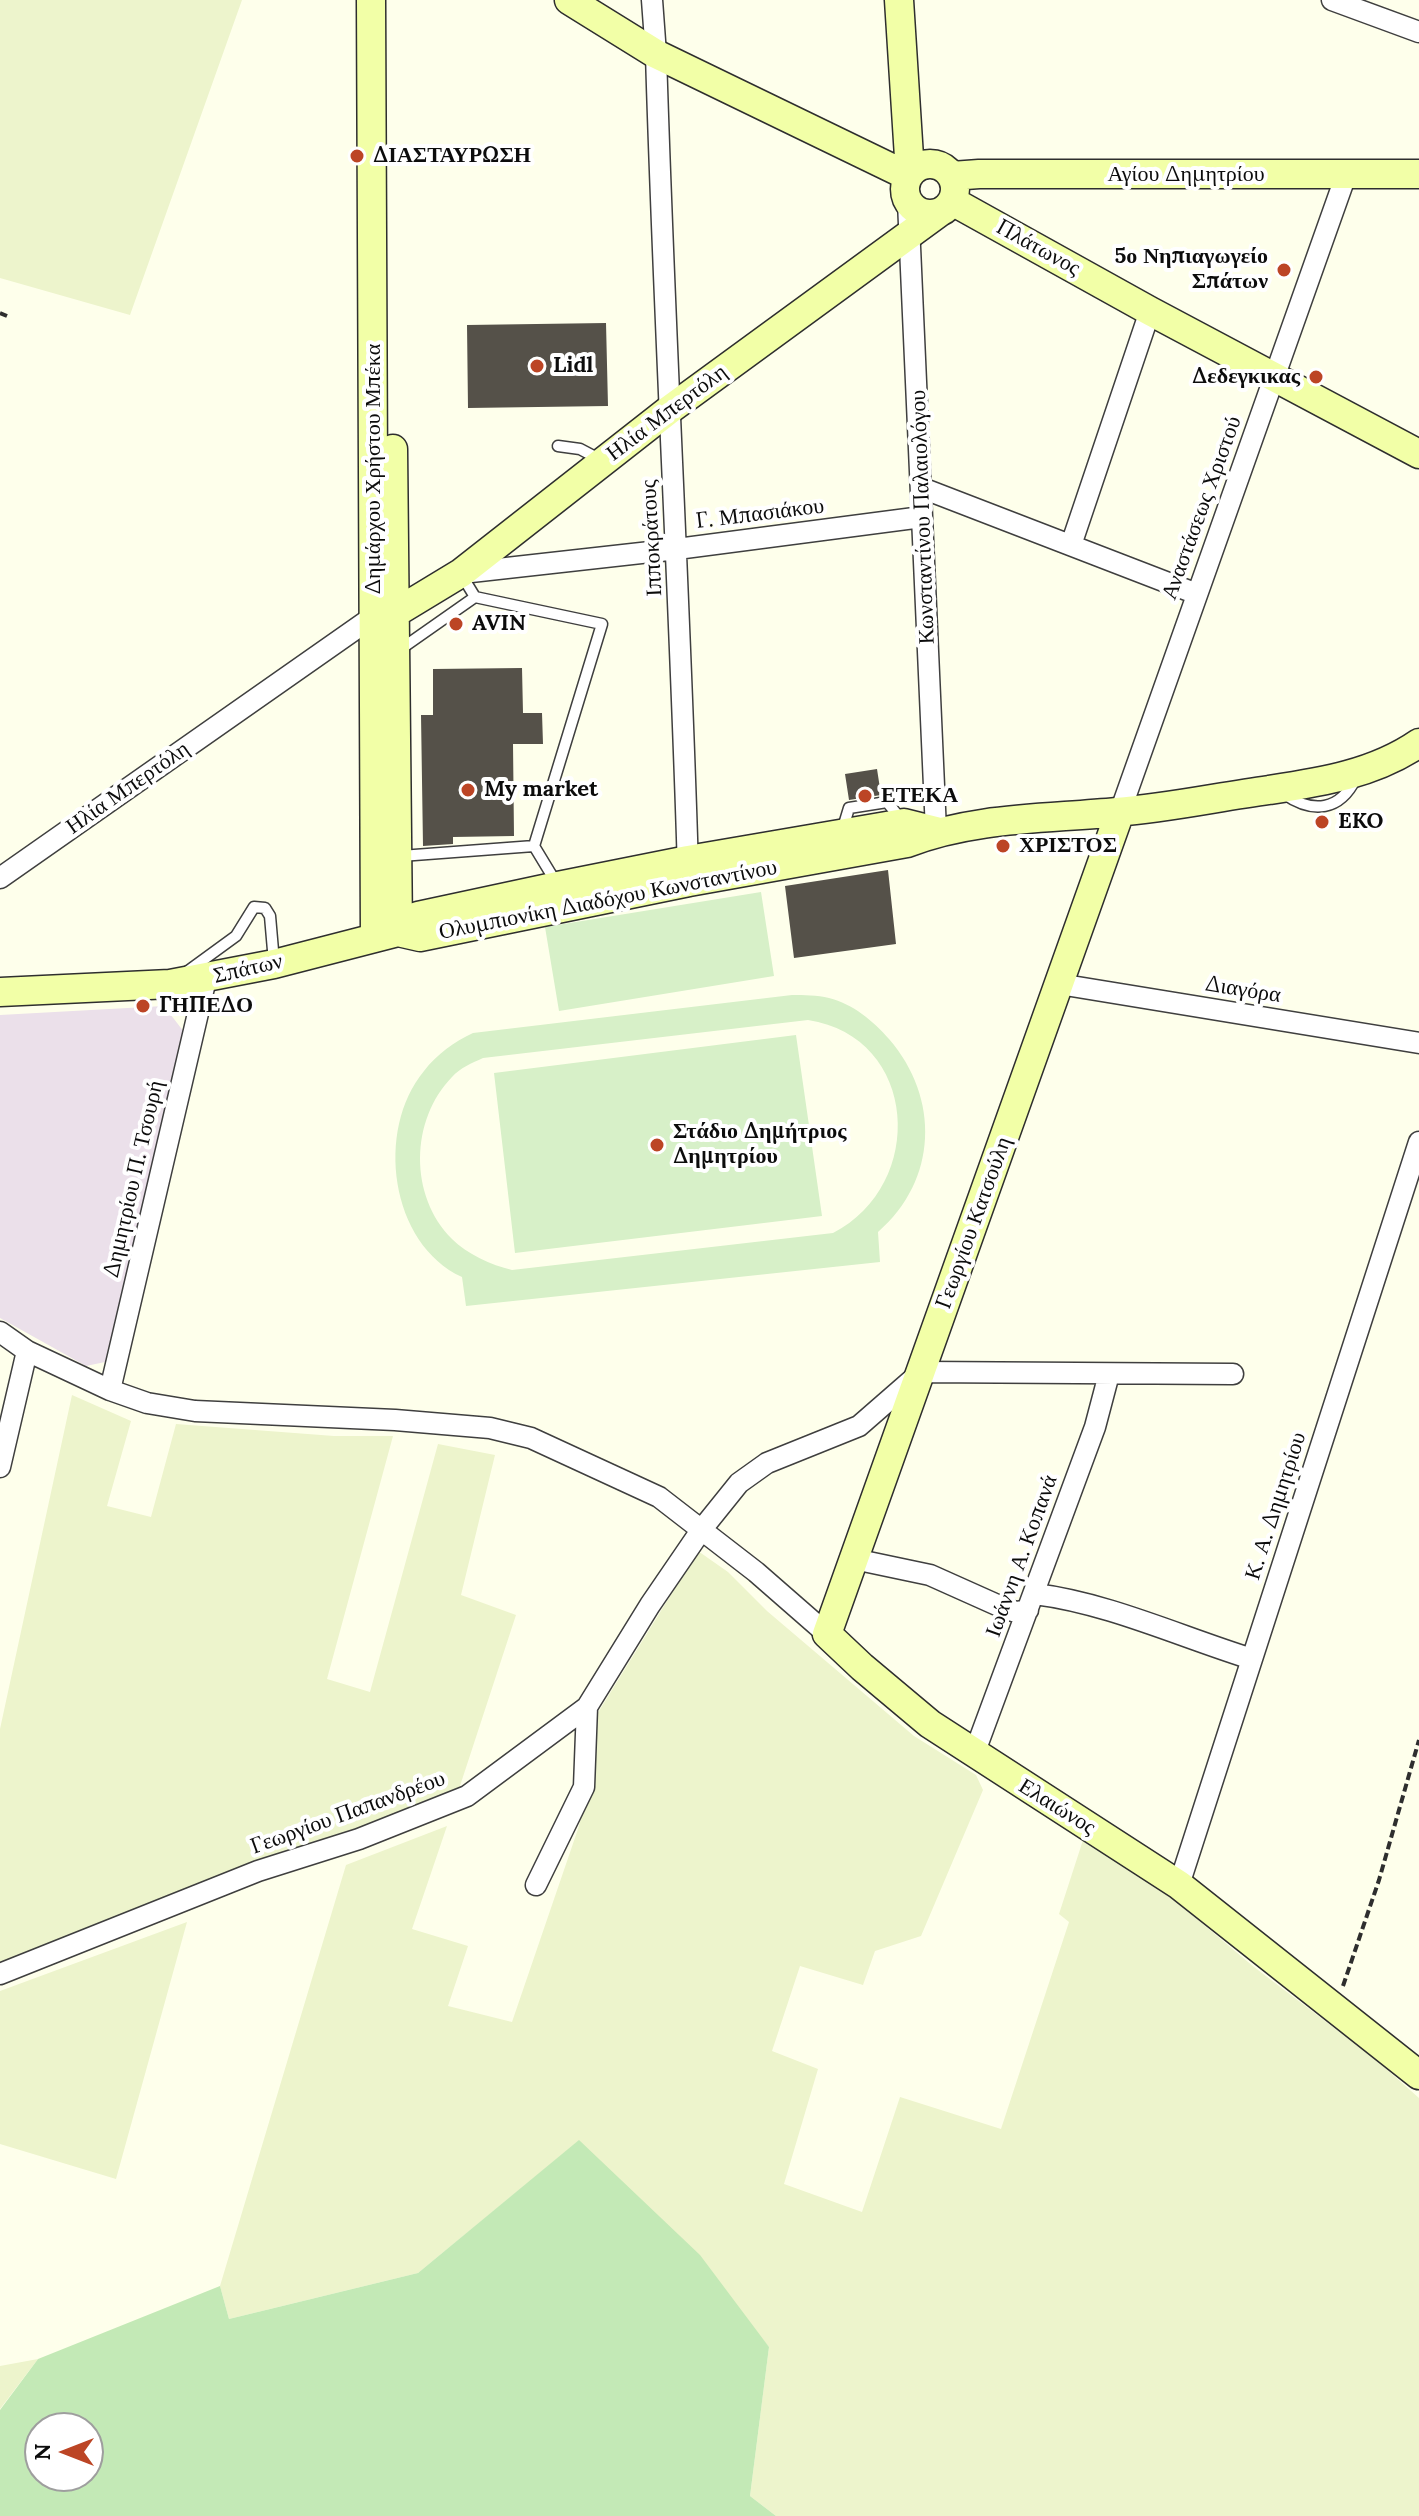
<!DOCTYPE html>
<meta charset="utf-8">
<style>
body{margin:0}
#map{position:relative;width:1419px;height:2516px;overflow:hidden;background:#feffeb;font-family:Lora,serif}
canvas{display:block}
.north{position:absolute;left:24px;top:2412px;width:80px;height:80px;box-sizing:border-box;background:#fff;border:2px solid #9e9e9e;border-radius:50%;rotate:270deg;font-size:22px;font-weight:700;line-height:32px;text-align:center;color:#0c0c0c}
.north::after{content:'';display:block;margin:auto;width:28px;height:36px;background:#bc4525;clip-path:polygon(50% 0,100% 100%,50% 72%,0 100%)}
</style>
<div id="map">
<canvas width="1419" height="2516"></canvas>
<div class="north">N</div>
</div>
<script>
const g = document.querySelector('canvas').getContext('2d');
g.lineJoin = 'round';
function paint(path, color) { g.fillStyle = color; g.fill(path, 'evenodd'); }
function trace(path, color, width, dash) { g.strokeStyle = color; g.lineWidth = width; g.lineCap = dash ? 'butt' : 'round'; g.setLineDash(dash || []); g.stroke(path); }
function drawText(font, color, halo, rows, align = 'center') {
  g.font = font + ' Lora,serif'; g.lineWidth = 8; g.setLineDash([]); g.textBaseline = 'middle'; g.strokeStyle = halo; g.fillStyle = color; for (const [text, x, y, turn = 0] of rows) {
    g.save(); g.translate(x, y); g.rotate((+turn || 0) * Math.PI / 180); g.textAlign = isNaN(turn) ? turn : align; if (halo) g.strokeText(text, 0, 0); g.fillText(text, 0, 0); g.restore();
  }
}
paint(new Path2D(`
 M164 1006 184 1032 105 1362 86 1366 0 1318V1015Z`), '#ebe0ea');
paint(new Path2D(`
 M0 0H242L130 315 0 278Z
 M72 1395 131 1421 107 1506 151 1517 176 1424 334 1436H393L327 1679 370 1692 438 1444 495 1455 461 1595 516 1615 458 1792 150 1903 59 1943 0 1964V1729Z
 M698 1551 728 1572 767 1611 914 1736 976 1775 983 1790 921 1936 875 1951 863 1985 800 1966 772 2051 818 2069 784 2184 862 2212 900 2097 1001 2129 1069 1922 1059 1914 1084 1837 1116 1851 1254 1967 1375 2059 1419 2098V2516H776L750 2496 769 2347 579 2141 418 2273 229 2319 220 2286 346 1865 447 1826 412 1929 468 1946 448 2006 512 2022 578 1829 593 1773 594 1719Z
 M187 1922 116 2179 0 2144V1991Z
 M38 2359 0 2409V2366Z`), '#edf4cc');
paint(new Path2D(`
 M579 2140 700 2255 769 2347 750 2496 776 2516H0V2410L38 2359 220 2286 229 2319 418 2273ZM40 2428H88V2476H40Z`), '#c3e9b6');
paint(new Path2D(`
 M761 892 774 976 559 1011 545 927Z
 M792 995C804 995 817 995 829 998 853 1004 873 1021 889 1039 940 1098 938 1180 878 1232L880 1262 466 1306 462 1277C390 1244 375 1130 424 1071 437 1054 454 1042 473 1033ZM808 1020C919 1037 927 1185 833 1233L512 1270C491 1265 467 1254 452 1239 409 1196 410 1120 452 1077 460 1068 472 1063 483 1058Z
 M796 1035 822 1216 515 1253 494 1073Z`), '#d7f0c8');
paint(new Path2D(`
 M606 323 608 406 468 408 467 325Z
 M522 668 523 713H542L543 744H513L514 836 453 837V844L423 846 421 715H433V669Z
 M877 769 881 795 849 800 845 774Z
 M888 870 896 944 794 958 785 886Z`), '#555149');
const lane = new Path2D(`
 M558 446 580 449 601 460
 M461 574 475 597 602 624 534 846 557 884
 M398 651 475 597
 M1284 794C1313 814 1340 811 1356 778
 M842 831 849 808 887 802 900 818
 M401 856 534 846
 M188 971 236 936 254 907 265 908 270 916 274 962`);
const street = new Path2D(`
 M652 0 656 54C664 326 680 598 688 870
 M1332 0 1419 32
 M908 202 936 831
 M922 488 1197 594
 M1071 545 1150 311
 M462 573 677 549 922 517
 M1120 812 1346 175
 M0 878 374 616
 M1059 984 1419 1043
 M0 1332 27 1351 110 1390 147 1403 195 1411 395 1420 490 1428 531 1438 659 1497 756 1572 827 1634
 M110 1390 206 979
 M0 1467 27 1351
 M854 1559 930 1575 1006 1609 1016 1612 1028 1610
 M1035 1594C1108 1603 1181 1637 1252 1659
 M974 1754 1095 1427 1109 1374
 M536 1885 584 1787 587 1707
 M1179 1885 1419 1142
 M0 1974 258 1871 359 1839 467 1796 587 1707 650 1605 702 1529 739 1483 767 1463 859 1426 921 1372 1233 1374`);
const secondary = new Path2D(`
 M371 0 375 937
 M569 0 656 54 908 176
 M899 0 910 173
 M905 189a25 25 0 1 1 50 0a25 25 0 1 1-50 0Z
 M952 176 979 174H1419
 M952 201 1150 311 1419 454
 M393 449 398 932
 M395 613 461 573 669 410 940 212
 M1120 812 827 1634 862 1667 930 1724 1179 1885 1419 2075
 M398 932 420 937 689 882 907 843C973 817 1047 819 1117 812 1168 808 1218 797 1269 790 1321 782 1374 774 1419 743
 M0 992 170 984 274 964 398 932 418 916 558 886 688 860 904 823 936 831`);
trace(lane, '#3f3f3f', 13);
trace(street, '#3f3f3f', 23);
trace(secondary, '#2e2e2e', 31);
trace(new Path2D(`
 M0 313 7 316
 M1343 1986 1379 1880 1419 1740`), '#2e2e2e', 4, [8, 4]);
trace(lane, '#fff', 10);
trace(street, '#fff', 20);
trace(secondary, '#f2ffa7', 28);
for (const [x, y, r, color] of [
 [357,156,8,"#bc4525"],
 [1284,270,8,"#bc4525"],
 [537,366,8,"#bc4525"],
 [1316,377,8,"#bc4525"],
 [456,624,8,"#bc4525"],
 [468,790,8,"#bc4525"],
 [865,796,8,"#bc4525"],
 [1322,822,8,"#bc4525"],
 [1003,846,8,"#bc4525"],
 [143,1006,8,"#bc4525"],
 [657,1145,8,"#bc4525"]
]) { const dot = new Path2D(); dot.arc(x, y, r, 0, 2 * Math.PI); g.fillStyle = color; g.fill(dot); trace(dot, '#fff', 3); }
drawText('bold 22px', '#0c0c0c', '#fff', [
 ["ΔΙΑΣΤΑΥΡΩΣΗ",373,156],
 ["5ο Νηπιαγωγείο",1268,257,"right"],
 ["Σπάτων",1268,282,"right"],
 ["Lidl",553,366],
 ["Δεδεγκικας",1300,377,"right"],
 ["AVIN",472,624],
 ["My market",484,790],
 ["ΕΤΕΚΑ",881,796],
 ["EKO",1338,822],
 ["ΧΡΙΣΤΟΣ",1019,846],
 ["ΓΗΠΕΔΟ",159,1006],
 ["Στάδιο Δημήτριος",673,1132],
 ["Δημητρίου",673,1157]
], 'left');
drawText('22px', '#0c0c0c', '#fff', [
 ["Αγίου Δημητρίου",1186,175],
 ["Πλάτωνος",1038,248,29],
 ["Ηλία Μπερτόλη",667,413,-37],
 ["Δημάρχου Χρήστου Μπέκα",374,469,-90],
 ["Αναστάσεως Χριστού",1202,508,-70],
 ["Γ. Μπασιάκου",760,514,-7],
 ["Κωνσταντίνου Παλαιολόγου",923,517,-92],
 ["Ιπποκράτους",652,538,-93],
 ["Ηλία Μπερτόλη",128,788,-35],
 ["Ολυμπιονίκη Διαδόχου Κωνσταντίνου",608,900,-11],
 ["Σπάτων",248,969,-13],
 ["Διαγόρα",1243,990,9],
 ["Δημητρίου Π. Τσουρή",134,1179,-77],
 ["Γεωργίου Κατσούλη",974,1223,-70],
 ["Κ. Α. Δημητρίου",1276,1506,-72],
 ["Ιωάννη Α. Κοπανά",1022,1556,-70],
 ["Ελαιώνος",1057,1807,32],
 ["Γεωργίου Παπανδρέου",348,1813,-20]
]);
</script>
